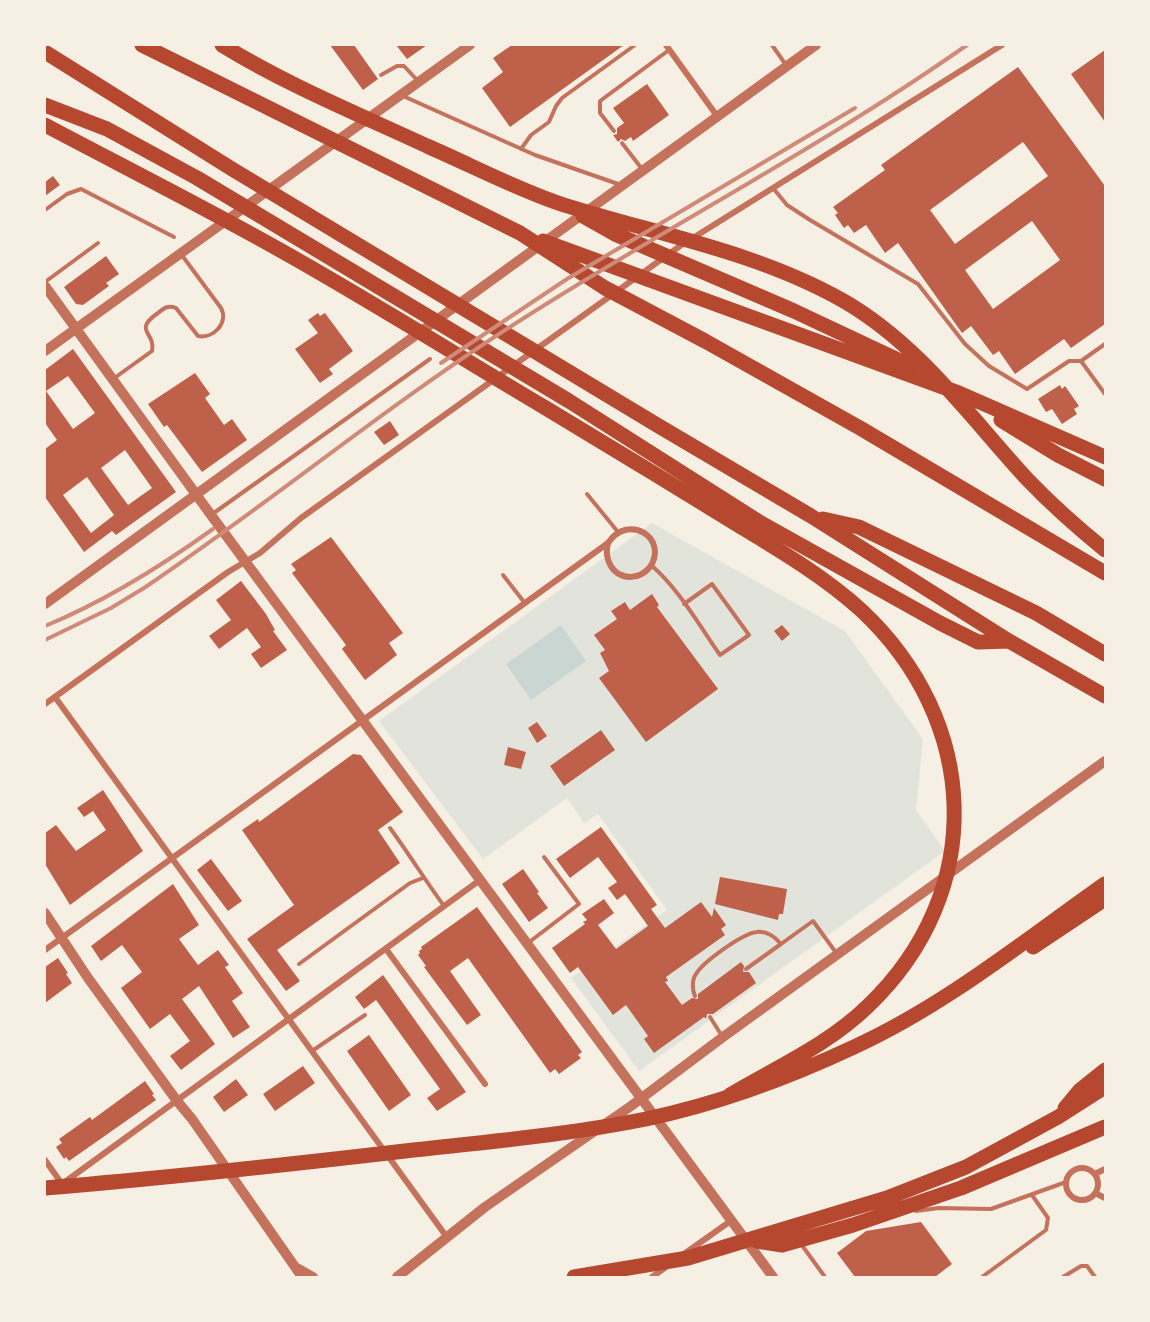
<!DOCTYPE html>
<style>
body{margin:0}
#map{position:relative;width:1150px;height:1322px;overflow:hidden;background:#f6efe4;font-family:Raleway,sans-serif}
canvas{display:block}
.frame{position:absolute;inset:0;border:46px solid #f6efe4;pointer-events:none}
</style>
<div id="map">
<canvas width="1150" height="1322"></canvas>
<div class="frame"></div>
</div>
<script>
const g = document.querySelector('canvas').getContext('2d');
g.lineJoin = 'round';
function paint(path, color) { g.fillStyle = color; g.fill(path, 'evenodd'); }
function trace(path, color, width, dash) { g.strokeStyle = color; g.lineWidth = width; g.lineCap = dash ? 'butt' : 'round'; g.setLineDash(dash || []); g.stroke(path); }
paint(new Path2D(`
 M652 523 845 631 923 739 916 810 945 851 639 1071 571 978 667 910 598 814 584 823 567 798 483 859 379 721Z`), '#e2e4dc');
paint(new Path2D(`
 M561 625 586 661 531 700 506 664Z`), '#c9d6d2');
paint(new Path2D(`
 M330 45H354L378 79 363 90Z
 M396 45H427L407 59Z
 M512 45H624L510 127 482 88 503 72 493 58Z
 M1105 50V122L1071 74Z
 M1018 67 1105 186V324L1071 348 1064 339 1015 374 999 351 993 355 971 326 962 333 898 243 885 253 866 225 854 233 848 225 844 228 835 215 838 213 833 207 885 170 881 165ZM1023 142 1048 176 955 244 930 210ZM1032 221 1060 260 993 309 965 270Z
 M647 84 669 115 633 141 631 137 625 141 621 139 618 142 613 135 617 134V128L624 123 613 108Z
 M53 176 60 185 45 196V182Z
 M106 256 119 274 106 283 109 286 83 305 76 304 64 287Z
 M318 313 320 316 325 313 353 351 329 369 333 374 320 383 295 349 318 333 308 320Z
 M73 349 176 492 116 535 112 531 84 552 45 497V449L57 440 45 423V370ZM68 376 95 413 73 429 46 391ZM125 450 152 488 128 505 101 468ZM87 477 114 515 91 533 63 495Z
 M195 373 210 394 205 398 224 425 232 419 247 440 202 472 167 425 164 427 148 404Z
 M1060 385 1062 389 1065 386 1079 406 1074 409 1077 414 1062 424 1052 409 1046 412 1038 399Z
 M390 421 399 435 384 445 374 432Z
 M331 537 403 633 389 643 397 655 365 680 342 649 346 645 292 573 296 570 291 564Z
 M241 581 266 614 275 630 273 631 287 650 261 668 251 654 261 647 247 628 219 649 209 636 231 620 216 600Z
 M652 594 659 605 657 607 718 689 646 742 599 678 609 671 600 653 605 650 594 635 617 619 611 611 625 602 630 610Z
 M782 625 790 634 782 641 774 631Z
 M537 722 547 736 537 743 528 728Z
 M601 730 615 750 564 786 550 766Z
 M508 747 526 752 521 769 504 765Z
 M353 754 361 755 403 812 378 830 400 863 277 950 300 981 286 991 247 939 294 905 242 830 258 819 259 822Z
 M103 790 143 851 70 905 45 864V833L56 825 76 851 106 830 93 811 84 817 77 808Z
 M601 827 657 905 651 909 665 928 701 902 712 917 714 908 726 925 721 929 725 935 666 977 668 981 665 982 682 1005 692 998 698 999V994L741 962 744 966 743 972H749L756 983 713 1014H707L706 1019 704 1017 654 1053 644 1039 648 1036 626 1005 613 1015 578 967 570 973 552 948 585 924 583 922 587 920 582 914 604 899 614 913 598 925 616 949 648 926 625 894 617 900 608 888 617 882 598 857 570 878 556 859Z
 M211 859 242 901 228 911 197 870Z
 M523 869 539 892 537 893 548 908 529 922 502 884Z
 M720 877 787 889 783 914H779L778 920 715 904Z
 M173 884 199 925 179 939 198 965 218 950 229 965 225 967 243 993 232 1001 250 1027 233 1038 199 986 182 999 215 1044 181 1070 170 1056 190 1041 170 1014 150 1029 121 988 142 972 122 945 101 961 91 946Z
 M477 907 582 1052 578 1055 581 1058 559 1074 555 1069 550 1073 468 958 450 971 481 1015 467 1025 424 967 426 966 418 955 420 953 419 951 422 949 421 947Z
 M58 958 68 973 66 974 72 983 45 1003V967Z
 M383 975 466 1092 437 1111 427 1098 440 1089 376 1000 364 1009 355 997Z
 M369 1035 411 1095 389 1111 347 1051Z
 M303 1066 315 1083 275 1111 263 1094Z
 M236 1079 248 1095 224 1112 213 1097Z
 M145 1081 154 1094 152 1095 156 1100 69 1161 66 1157 64 1159 56 1147 62 1143 59 1139 90 1117 92 1120Z
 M921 1222 952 1264 935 1277H855L837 1253 866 1231Z`), '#bf614a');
trace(new Path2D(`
 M772 45 786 65
 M381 75 397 66H404L418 81
 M403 96 535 155 621 185
 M614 131 600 113V101L669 50
 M622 143 642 169
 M521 149 531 135 549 122 556 106 562 98 635 45
 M773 188 787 205 810 220 918 284 965 344 989 366 1027 389 1069 361H1081L1105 394
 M45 210 67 194 81 189 174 237
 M45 282 98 243
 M1081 361 1105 344
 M113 379 152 351C156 332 132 331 158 313 164 308 168 305 176 308L198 336C213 339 229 323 221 308L181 254
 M587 494 618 532
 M211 515 430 359
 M651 565C679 589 699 625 720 655L749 635 712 584 684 604
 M503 575 524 602
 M390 828C409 854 425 880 444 906
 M528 943 579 904 544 857
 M299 964 410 883 423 878
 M746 969 781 944
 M695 996C692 990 692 979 696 974 703 962 743 933 757 932 766 931 775 937 781 944L813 921 837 954
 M710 1017 722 1036
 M312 1051 365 1015
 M916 1211 939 1208 991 1209 1066 1182
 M801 1244 825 1277
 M982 1277 1046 1230 1048 1218 1032 1195
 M1063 1277 1081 1266H1087L1095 1277`), '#c5725c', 4);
trace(new Path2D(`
 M666 45 717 116
 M55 697 446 1236
 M45 704 228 572 260 553 301 518 680 246 1002 45
 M386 949 485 1084
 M45 950 608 543C629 512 669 539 650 567 645 573 638 577 630 577 611 576 604 558 608 543
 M45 1160 62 1184 480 880
 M1066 1184a16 16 0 1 1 32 0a16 16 0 1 1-32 0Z
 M1095 1174 1105 1169
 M1095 1193 1105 1198
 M684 1254 732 1220
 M652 1277 666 1267`), '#c5725c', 6);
trace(new Path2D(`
 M45 286 211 515 773 1277
 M45 351 470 45
 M45 604 816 45
 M45 913 88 978 177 1101 192 1119 302 1277
 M297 1268 313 1277
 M397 1277 485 1207 631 1106 723 1037 1105 761`), '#c5725c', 10);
trace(new Path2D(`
 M142 45 520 233 605 288 705 341 860 428 1105 573
 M222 45C287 85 358 114 427 146 471 165 516 189 561 204 655 234 755 251 842 300 918 343 970 417 1028 480 1052 505 1078 528 1105 550
 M45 52 232 169 657 425 811 516 1009 641 1105 696
 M45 105 107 129 197 178 569 401 761 523 940 623 978 642 1009 641
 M45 125C126 168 208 209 287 254 374 303 458 356 544 407 604 443 665 480 725 517 772 546 820 573 861 610 980 721 988 891 868 1006 828 1045 777 1067 730 1095
 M583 216 615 234 794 311 913 367
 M543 241 959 393 1105 457
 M1001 420 1058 455 1105 479
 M823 519 859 527 1036 613 1105 654
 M1033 947 1105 899
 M1065 1108 1080 1090 1105 1070
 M45 1188C165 1178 285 1165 405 1151 485 1142 567 1135 646 1119 717 1104 788 1078 854 1047 944 1006 1024 941 1105 884
 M757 1241 782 1245 853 1225 961 1188 1105 1127
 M574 1277 688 1258 887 1198 966 1167 1058 1117 1105 1087`), '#b5482f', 15);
trace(new Path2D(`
 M441 363 567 279 855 108
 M45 626C106 601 160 567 213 529
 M45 640 111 608 144 588C273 501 392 401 524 318 670 225 825 145 967 45`), '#cf8b77', 4);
</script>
